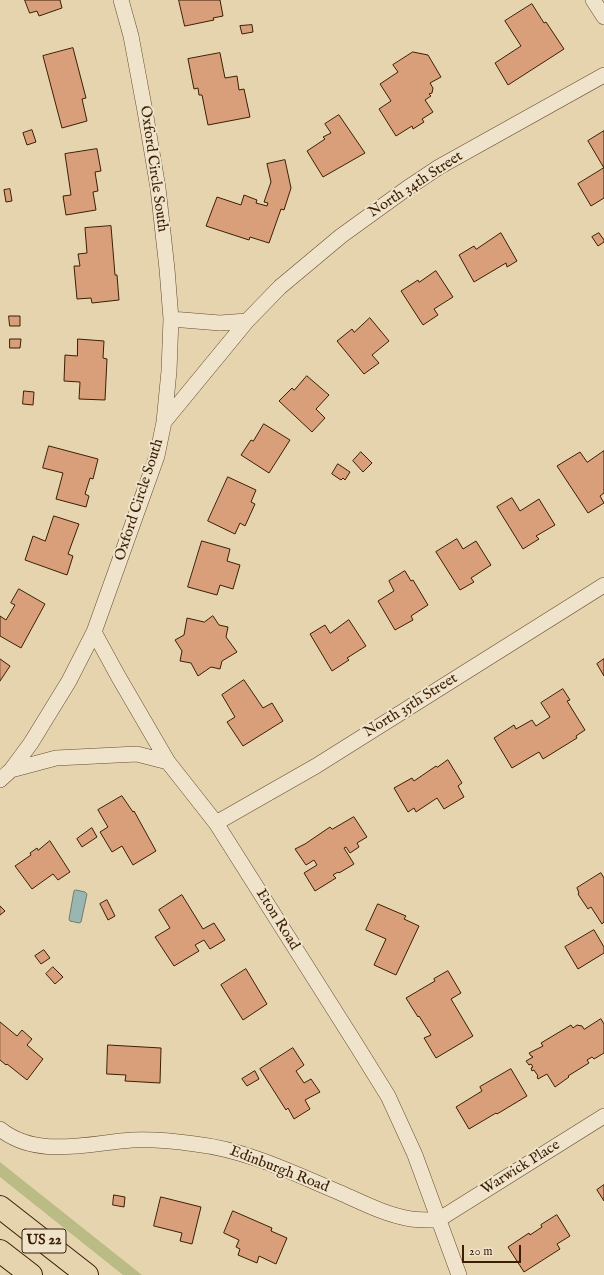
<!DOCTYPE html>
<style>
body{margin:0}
#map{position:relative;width:604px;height:1275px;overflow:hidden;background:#e6d4af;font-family:"IM FELL English",serif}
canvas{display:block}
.scale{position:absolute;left:462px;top:1245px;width:59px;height:18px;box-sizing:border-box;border:2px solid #3b1f04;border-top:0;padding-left:5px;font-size:12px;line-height:14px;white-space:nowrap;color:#3b1f04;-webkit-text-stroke:3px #efe3cb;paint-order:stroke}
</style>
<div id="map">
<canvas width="604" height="1275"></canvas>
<div class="scale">20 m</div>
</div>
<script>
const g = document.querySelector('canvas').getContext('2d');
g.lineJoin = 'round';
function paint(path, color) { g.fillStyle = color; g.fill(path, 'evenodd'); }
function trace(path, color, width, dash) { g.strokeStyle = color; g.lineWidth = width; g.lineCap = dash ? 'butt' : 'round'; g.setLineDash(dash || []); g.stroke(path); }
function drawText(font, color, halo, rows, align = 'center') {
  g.font = font + ' "IM FELL English",serif'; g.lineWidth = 4; g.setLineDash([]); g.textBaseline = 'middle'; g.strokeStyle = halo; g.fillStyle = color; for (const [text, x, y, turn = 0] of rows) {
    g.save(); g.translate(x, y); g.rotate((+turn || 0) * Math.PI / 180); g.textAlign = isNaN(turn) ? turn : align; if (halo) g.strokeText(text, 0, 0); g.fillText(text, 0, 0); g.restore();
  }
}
paint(new Path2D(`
 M0 1162 142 1275H123L0 1177Z`), '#bbbb86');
const water = new Path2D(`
 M76 890 85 892 87 894 81 922 79 923 70 921 69 919 74 891Z`);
paint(water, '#98b7b3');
trace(water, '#737a6d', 1);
const building = new Path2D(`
 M25 0H60L62 8 39 16 37 11 30 13Z
 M179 0H220L223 16 213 18 214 20 185 26Z
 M532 4 544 23 546 22 564 49 508 85 495 63 521 46 505 21Z
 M252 25 253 32 242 34 240 26Z
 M73 48 86 98 82 99 87 121 62 128 43 56Z
 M413 52 428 55 441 77 430 83 433 88 432 93 429 94 431 96 425 100 433 112 422 119 424 122 413 129 412 126 396 136 379 109 391 101 380 84 398 72 393 65Z
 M220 53 225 78 237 76 239 90 244 89 250 117 208 125 202 95H199L198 88 194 89 188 59Z
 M339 115 365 153 323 177 307 151 325 139 323 137 331 133 325 124Z
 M32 130 36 142 27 145 23 133Z
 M604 131V168L588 141Z
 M97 149 101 171 95 172 98 191 93 192 96 210 66 215 63 196 71 195 65 154Z
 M285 160 291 188 284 210 281 209 269 243 250 237 249 240 206 226 217 197 241 205 244 195 257 200 256 203 267 206 268 203 264 202 271 182 267 164Z
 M604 168V198L591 206 578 184Z
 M10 189 12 201 6 202 4 190Z
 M111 226 115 275H117L119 300 92 303 91 298 77 299 74 266H80L78 254 87 253 85 228Z
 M501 233 517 261 507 267 506 263 474 282 459 255 474 246 476 249Z
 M599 233 604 240V242L598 246 592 237Z
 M436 271 453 297 434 309 438 315 423 325 401 291 418 280 419 282Z
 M9 316H20V326H10Z
 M370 318 389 341 372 355 379 363 364 374 337 341 352 329 354 332Z
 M10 339H21L20 348H10Z
 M78 339 104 341 103 358 107 359 105 400 79 399 80 382 64 381 65 355 77 356Z
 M307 376 329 395 316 409 325 418 312 432 279 401 292 388 294 390Z
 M24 391 34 392 33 405 23 404Z
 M264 424 290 440 269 473 241 455 251 440 253 441Z
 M49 446 98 459 93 479 90 478 85 494 89 496 86 507 56 499 63 473 43 468Z
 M604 451V493L600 496 604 503 588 513 557 466 580 452 587 462Z
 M361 452 372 463 363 472 353 461Z
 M338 464 350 472 345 480 343 478 341 480 332 474Z
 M228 477 256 490 251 502 255 504 245 526 240 523 235 534 208 521Z
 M512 498 520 511 539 499 555 525 536 536 539 539 523 549 497 507Z
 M54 516 79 524 68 554 73 556 67 575 25 560 33 536 45 541Z
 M457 539 463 549 476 541 491 565 471 578 474 582 460 590 436 552Z
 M202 541 230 549 227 561 240 565 233 589 220 585 217 595 188 587Z
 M405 571 411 581 413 580 428 605 411 616 413 620 395 630 378 601 394 591 389 581Z
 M19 589 45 604 21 648 0 636V616L6 620 15 605 11 603Z
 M213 616 219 625 228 627 226 637 237 652 222 661 220 669 211 667 198 676 191 663 180 661 182 651 175 640 184 635 187 618 204 622Z
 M349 620 366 646 347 658 349 660 332 671 310 634 325 625 330 633Z
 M0 659 10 666 0 681Z
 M604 659V676L597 664Z
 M244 680 263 708 272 703 283 721 243 746 227 722 235 717 222 695Z
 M563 689 570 700 567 701 585 730 576 736 577 738 543 759 539 752 512 768 494 738 514 725 516 729 532 720 536 726 550 717 541 703Z
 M448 760 462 783 458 786 464 797 444 809 437 798 416 812 414 808 408 812 394 788 412 778 414 781 436 766 437 767Z
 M122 796 133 812 134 811 156 851 133 865 122 846 112 852 100 832 108 827 98 810Z
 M354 817 367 837 357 843 359 847 350 853 346 847 344 848 354 864 339 873 338 872 333 875 336 878 315 891 304 873 317 865 314 860 306 865 295 849 305 844 330 827 332 829Z
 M92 828 97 837 82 847 77 839Z
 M50 841 70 872 58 880 53 874 32 889 15 866 31 855 30 853 37 848 38 850Z
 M601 873 604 878V922L602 924 591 907 588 909 578 894 579 893 577 888Z
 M182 895 203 929 214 923 225 940 210 949 204 940 195 945 199 951 174 966 155 937 170 928 159 910Z
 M107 900 115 916 108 920 100 904Z
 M378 904 406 916 404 919 419 926 396 975 374 965 386 939 366 930Z
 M0 906 5 911 0 915Z
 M594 930 604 947V953L578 969 565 947Z
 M44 950 50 958 41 964 35 956Z
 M53 967 63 977 55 984 46 974Z
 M246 969 267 1004 243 1020 221 985Z
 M448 971 461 993 451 999 473 1036 436 1058 424 1038 431 1035 419 1016 418 1017 406 998 435 981 434 979Z
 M601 1019 604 1024V1053L594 1059 592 1057 587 1060 589 1063 568 1076 569 1077 555 1087 547 1074 538 1079 537 1077 538 1076 534 1070 532 1071 531 1068 533 1067 531 1064 529 1065 526 1061 533 1057 532 1056H531L529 1053 543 1046 541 1043 571 1025 573 1028 577 1025 582 1026 584 1029Z
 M0 1022 17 1036 22 1030 32 1039 27 1045 43 1059 27 1080 7 1064 6 1065 0 1060Z
 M108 1045 161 1048 160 1083 125 1081 126 1075 107 1074Z
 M293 1048 304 1065 296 1071 304 1083 311 1079 320 1092 305 1100 310 1109 294 1119 288 1108 286 1110 260 1069Z
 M511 1069 527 1096 497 1114 496 1113 469 1129 456 1107 482 1091 480 1087Z
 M255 1071 259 1079 247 1086 242 1079Z
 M604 1185V1201L597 1190Z
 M114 1195 125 1197 124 1207 113 1205Z
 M161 1197 201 1207 192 1244 180 1241 182 1233 154 1226Z
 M233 1211 272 1228 271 1231 287 1238 276 1264 259 1256 257 1263 238 1255 240 1249 236 1247 239 1240 224 1233Z
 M557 1215 570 1236 557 1244 560 1249 524 1272 508 1247 529 1233 530 1235 542 1227 541 1225Z`);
paint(building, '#d89f7a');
trace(building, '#3b1f04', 1);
const minor = new Path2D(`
 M593 0 604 17
 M171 319 220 323 247 321
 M164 422 247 321 280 287 341 236 406 189 439 167 604 75
 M94 632 118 676 168 762 216 823 357 1046 388 1096 415 1155 459 1275
 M11 770 56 758 137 754 168 762
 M0 780 11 770 31 743 69 681 94 632 157 456 164 422 169 371 171 319 167 269 158 188 145 111 131 36 121 0
 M216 823 316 766 604 585
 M0 1129C37 1159 89 1143 132 1140 153 1139 174 1141 195 1144 248 1150 295 1174 343 1194 365 1204 387 1215 411 1219 420 1220 430 1220 438 1220
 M438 1220 604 1116`);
const motorway = new Path2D(`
 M0 1207 87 1275
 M0 1251 31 1275`);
trace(minor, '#664c2f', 16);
trace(motorway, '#3b1f04', 24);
trace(minor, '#efe3cb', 15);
trace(motorway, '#e6d4af', 22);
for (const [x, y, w] of [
 [44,1241,44]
]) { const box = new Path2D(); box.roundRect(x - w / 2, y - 12, w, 24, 3); g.fillStyle = '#efe3cb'; g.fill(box); trace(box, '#3b1f04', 1); }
drawText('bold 14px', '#3b1f04', null, [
 ["US 22",44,1241]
]);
drawText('15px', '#3b1f04', '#efe3cb', [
 ["Oxford Circle South",153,169,82],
 ["North 34th Street",416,185,-33],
 ["Oxford Circle South",140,500,-72],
 ["North 35th Street",411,706,-32],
 ["Eton Road",277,920,58],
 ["Warwick Place",521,1168,-32],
 ["Edinburgh Road",279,1170,21]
]);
</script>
